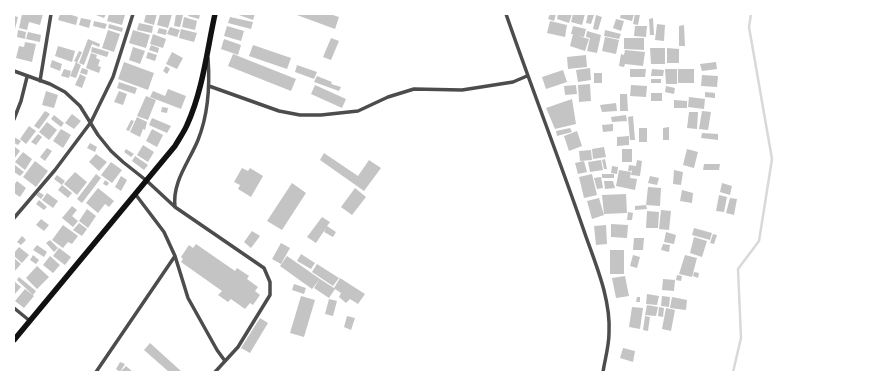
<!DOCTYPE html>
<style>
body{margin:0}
#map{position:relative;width:869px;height:386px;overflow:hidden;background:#fff;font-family:"Noto Serif",serif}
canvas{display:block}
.frame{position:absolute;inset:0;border:15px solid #fff;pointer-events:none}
</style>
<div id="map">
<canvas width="869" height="386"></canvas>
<div class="frame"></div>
</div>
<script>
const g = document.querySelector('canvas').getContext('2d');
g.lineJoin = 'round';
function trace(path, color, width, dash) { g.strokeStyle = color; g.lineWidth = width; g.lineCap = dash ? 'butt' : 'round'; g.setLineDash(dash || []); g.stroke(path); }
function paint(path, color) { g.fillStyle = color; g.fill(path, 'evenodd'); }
trace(new Path2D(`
 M733 372 741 338 738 269 759 241 772 159 749 27 751 14`), '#d9d9d9', 2.5);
paint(new Path2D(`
 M22 14H43L40 25 29 22 27 30 19 28Z
 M60 14H68L78 17 76 25 58 20Z
 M93 14H106L104 18Z
 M109 14 125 15 122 25 107 21Z
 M146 14H157L154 25 144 22Z
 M160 14H172L168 28 157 25Z
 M176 14 183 15 180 27 174 26Z
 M189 14H200L199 19 188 16Z
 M236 14H255L253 20Z
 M294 14H330L339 17 335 29Z
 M550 14H556L554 21 548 19Z
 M558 14H572L569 23 557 19Z
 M573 14H585L582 25 571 22Z
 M588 14 594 15 591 24 586 23Z
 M621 14H634L632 21 620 18Z
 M635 14H640L638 25 633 24Z
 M596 15 602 17 598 30 593 29Z
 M14 16 18 17 15 29H14Z
 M184 17 197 21 195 30 182 27Z
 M230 17 253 22 251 29 228 23Z
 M81 18 91 20 89 28 79 25Z
 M653 18 654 35H650L649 19Z
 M616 19 624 21 621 31 613 28Z
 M94 21 107 24 105 29 93 26Z
 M550 21 567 25 565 37 547 33Z
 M139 23 153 26 152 33 137 30Z
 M109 24 123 28 122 32 108 28Z
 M657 24 665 25 664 41 655 40Z
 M684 25 685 46H679V26Z
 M227 26 244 31 241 41 224 36Z
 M573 26 586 29 584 37 578 36 589 39 585 51 570 46 573 34H571Z
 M635 26H647L646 37 634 36Z
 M170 27 180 30 177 37 167 34Z
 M159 28 167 30 166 35 157 33Z
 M181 29 197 33 194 42 179 38Z
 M18 30 26 32 25 39 17 37Z
 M108 30 120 34 114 52 102 48Z
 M133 30 150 35 146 48 129 43Z
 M605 30 621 34 619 39 604 36Z
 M587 31 601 35 597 53 587 51 590 38 586 37Z
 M28 32 41 35 40 42 26 39Z
 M153 34 166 39 163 48 150 44Z
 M605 37 619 40 616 54 602 51Z
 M331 38 339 41 331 60 323 57Z
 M624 38H644V50L624 49Z
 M88 39 100 44 99 47 92 44 84 65 79 63Z
 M224 39 241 45 238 55 221 49Z
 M25 42 36 44 32 62 16 58 19 46 24 47Z
 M151 45 159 48 158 53 149 50Z
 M253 45 291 58 287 69 249 56Z
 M58 46 75 51 72 62 55 56Z
 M92 47 109 52 107 57 91 52Z
 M133 47 145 51 140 64 129 60Z
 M650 48H665V64H651Z
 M667 48 679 49V63H667Z
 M625 50 645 52 643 66 625 64 624 67 619 66 621 54 624 55Z
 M79 51 82 52 77 63 81 65 76 78 70 76 76 62 74 61Z
 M148 52 157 55 155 61 146 58Z
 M172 52 183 58 177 69 166 64Z
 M91 53 97 55 96 58 100 60 98 66 101 67 99 73 86 68Z
 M233 54 296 79 291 91 228 66Z
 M586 55 587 67 568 69 567 57Z
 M52 60 62 64 60 71 50 67Z
 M124 62 154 73 148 90 118 79Z
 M716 62 717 69 702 71 700 64Z
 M297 65 317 72 314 79 295 72Z
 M166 66 170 69 167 74 163 71Z
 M82 68 88 70 87 75 80 73Z
 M590 68 591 80 578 82 576 70Z
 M64 69 71 71 69 78 61 76Z
 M630 69H646L645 77H630Z
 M652 69 664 70 663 76H651Z
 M665 69H677V84H666Z
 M678 69H694V83H678Z
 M563 70 567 82 546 89 542 77Z
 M594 73H602V83H594Z
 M80 74 86 77 82 88 75 85Z
 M702 75 718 76 717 87 701 86Z
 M317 76 332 82 331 84 341 87 339 91 314 82Z
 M651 79H661V83H651Z
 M119 82 137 88 135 94 117 88Z
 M590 84 591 101 579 102 578 85Z
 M315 85 346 99 342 108 311 94Z
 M576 85 577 94 565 95 564 86Z
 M631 85 647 86 646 97 630 96Z
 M666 86 675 88 674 94 665 92Z
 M168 89 186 96 181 109 150 97 153 91 165 96Z
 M46 91 58 95 54 108 42 105Z
 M119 91 127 94 123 105 114 102Z
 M705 92 715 93V98L705 97Z
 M651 93H662V101H651Z
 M620 94H627L628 111H620Z
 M146 96 156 100 148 120 137 116Z
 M689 97 705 99 704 109 688 107Z
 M572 99 576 124 555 129 546 108Z
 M674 100 687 101V108H674Z
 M616 103 617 111 602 112 600 105Z
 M162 107 168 108 167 113 161 112Z
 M45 111 50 114 39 129 34 126Z
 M702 111 711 112 708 130 699 129Z
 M689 112H698L697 129 687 128Z
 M72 114 81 121 74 129 65 123Z
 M54 115 64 123 61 127 51 119Z
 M626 115 627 121 612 122 611 117Z
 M633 116 635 140H630L628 117Z
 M137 117 147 122 145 130 143 129 140 137 130 132Z
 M152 118 171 126 167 133 149 125Z
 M131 120 134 121 129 131 126 130Z
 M47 122 57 130 49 140 39 132Z
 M613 124V131L603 132 602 125Z
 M29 126 36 131 26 144 20 139Z
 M669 127V140H663V128Z
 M570 128 572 132 557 136 556 131Z
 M639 128H647V142H639Z
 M61 129 71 135 63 148 53 141Z
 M152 129 163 135 157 147 146 141Z
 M577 131 582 146 569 151 564 136Z
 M702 133 718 134V140L701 138Z
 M38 134 42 137 36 145 31 142Z
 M629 136V145L617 146V137Z
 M14 137 21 141 18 145 14 143Z
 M90 143 97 147 95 152 87 148Z
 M143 145 154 152 148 162 137 155Z
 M14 146 20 151 14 159Z
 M604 147 606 157 593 159 592 149Z
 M47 148 52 151 45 161 40 157Z
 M126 149 134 154 131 157 124 152Z
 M622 149H632V162H622Z
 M687 149 698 152 694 168 683 165Z
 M591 150 592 160 580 161 579 151Z
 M23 152 32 159 25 170 15 162Z
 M324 153 358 176 369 160 381 168 364 191 320 160Z
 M96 154 107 162 99 171 89 162Z
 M135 156 148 165 144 170 132 161Z
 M605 159 607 169H604L602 160Z
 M601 160 603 170 590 172 588 162Z
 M637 160 642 161 640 176 631 175 632 170 631 171H628L629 165 636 166Z
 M35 161 48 171 36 187 23 177Z
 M584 161 587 172 578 174 575 163Z
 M111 162 122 170 112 183 101 175Z
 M704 164H720L719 170H703Z
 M15 165 24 172 20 176 14 172Z
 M612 166 618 167 617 174 611 173Z
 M242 168 248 171 250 168 263 176 251 197 238 189 240 185 234 182Z
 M619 170 631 172 630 178 637 179 635 190 616 186Z
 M674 170 683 172 681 185 673 184Z
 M75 172 87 182 77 195 64 184Z
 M96 174 101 178 82 203 77 199Z
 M592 174 597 195 584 198 579 177Z
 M602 174H614V178H602Z
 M57 175 65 181 62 185 54 179Z
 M121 176 127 180 121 191 115 187Z
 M650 176 659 178 657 185 648 183Z
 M601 177 603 188 597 189 594 178Z
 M105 180 109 183 107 186 103 184Z
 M17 181 26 188 20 197 14 193V185Z
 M604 181H613L615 188 605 189Z
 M292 183 306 193 282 230 267 221Z
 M722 183 732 186 730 195 720 192Z
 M62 185 72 193 68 198 58 190Z
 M648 187 661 188 660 206 646 205Z
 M98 188 114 201 109 207 105 204 98 213 86 203Z
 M355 188 366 197 352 215 341 207Z
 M682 190 693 193 692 203 680 201Z
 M39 192 44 195 41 199 36 195Z
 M47 193 58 201 53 208 42 200Z
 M626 194 627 213 604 214 602 195Z
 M719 195 727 197 724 212 716 211Z
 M599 198 604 215 592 219 587 201Z
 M730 198 737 199 734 215 726 213Z
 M39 200 47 207 44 210 36 204Z
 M646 205 647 209 635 210V206Z
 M72 206 77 210 72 216 78 221 73 227 62 218Z
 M87 209 96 216 88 228 79 221Z
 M661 210 671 211 669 230 659 229Z
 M647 211 659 212 658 228H646Z
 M628 212 633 213 632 220H627Z
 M322 217 330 222 327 226 336 232 333 237 324 232 326 228 316 243 307 237Z
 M41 219 49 225 44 231 36 225Z
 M79 223 87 229 82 236 73 230Z
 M611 224 628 225 627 238 611 237Z
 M63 225 78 236 72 244 68 242 63 248 52 240Z
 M606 225 607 244 596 245 594 226Z
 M694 228 712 233 710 240 692 235Z
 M252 231 260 236 251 248 244 242Z
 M666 232 676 235 674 244 664 242Z
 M713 234 717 235 714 244 710 243Z
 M22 236 26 240 21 245 17 242Z
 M694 237 707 241 702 257 690 253Z
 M634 238H644L643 250H633Z
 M50 240 58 248 54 252 46 243Z
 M281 243 290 248 281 264 272 259Z
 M196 244 235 271 237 268 249 276 247 279 258 287 255 291 260 295 253 305 250 303 245 309 231 299 228 302 218 295 222 291 181 262 183 259 181 257 189 245 193 248Z
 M663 244 670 245 669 252 661 250Z
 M37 245 47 252 44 257 33 250Z
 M19 247 29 255 22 263 14 256V253Z
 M59 248 71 257 65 265 53 256Z
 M610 250H624V274H610Z
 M301 254 315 263 311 269 297 261Z
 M33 255 39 260 36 264 30 260Z
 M633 255 640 257 637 268 630 266Z
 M685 255 697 258 692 277 679 274Z
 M50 256 60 265 53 273 43 265Z
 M287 256 320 279 312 289 280 266Z
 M14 258 21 264 14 272Z
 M317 264 339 278 333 286 312 272Z
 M37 266 49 277 37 289 26 278Z
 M694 272 699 273 698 278 693 276Z
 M677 275 682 276 681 281 676 280Z
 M625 276 629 296 616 298 612 278Z
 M19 277 36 291 33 295 17 280Z
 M340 278 365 294 358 304 350 299 346 303 339 297 341 293 335 289 329 298 314 288 320 279 334 288Z
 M663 279 675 280 674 291 662 290Z
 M14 281 21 287 14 295Z
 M294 284 306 288 304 294 292 290Z
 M25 289 34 296 24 308 15 301Z
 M647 294 659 296 657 305 646 304Z
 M301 296 315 300 304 337 290 333Z
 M662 296 670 297 669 307 661 306Z
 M637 297H640V302H636Z
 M672 297 687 300 686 310 670 308Z
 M329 299 337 301 333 316 325 314Z
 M647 305 658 307 656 316 645 315Z
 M632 307 643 308 640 329 629 327Z
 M659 307 664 308 663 317 658 316Z
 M666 308 675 310 671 331 662 329Z
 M347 316 355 318 351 330 344 327Z
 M645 316 650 317 648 331 643 330Z
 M260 318 268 323 250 353 241 348Z
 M150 343 182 372H169L144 350Z
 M623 348 635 351 633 362 620 358Z
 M120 362 125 364 120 372 116 369Z
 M126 366 133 372H120Z`), '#c4c4c4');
trace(new Path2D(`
 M506 14C531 86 558 156 583 228 594 261 611 297 609 333 609 346 605 359 603 372
 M14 71 50 84 65 92 80 106 98 135 111 151 123 162 147 181 175 207 264 268 270 282V295L238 347 215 372
 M40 81 51 14
 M209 86 279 111 300 115H321L358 111 388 97 414 89 462 90 513 82 527 76
 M14 119 21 101 27 77
 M136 195 164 232 175 256 188 298 217 350 225 361
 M175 207C172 182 189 162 198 140 208 115 210 85 208 58
 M14 218 55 170 91 122 113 77 133 14
 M14 308 30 321
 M96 372 175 256`), '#4c4c4c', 3.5);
trace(new Path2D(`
 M14 340 175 146C179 139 184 132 187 125 203 90 207 50 215 14`), '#111', 5.5);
</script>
